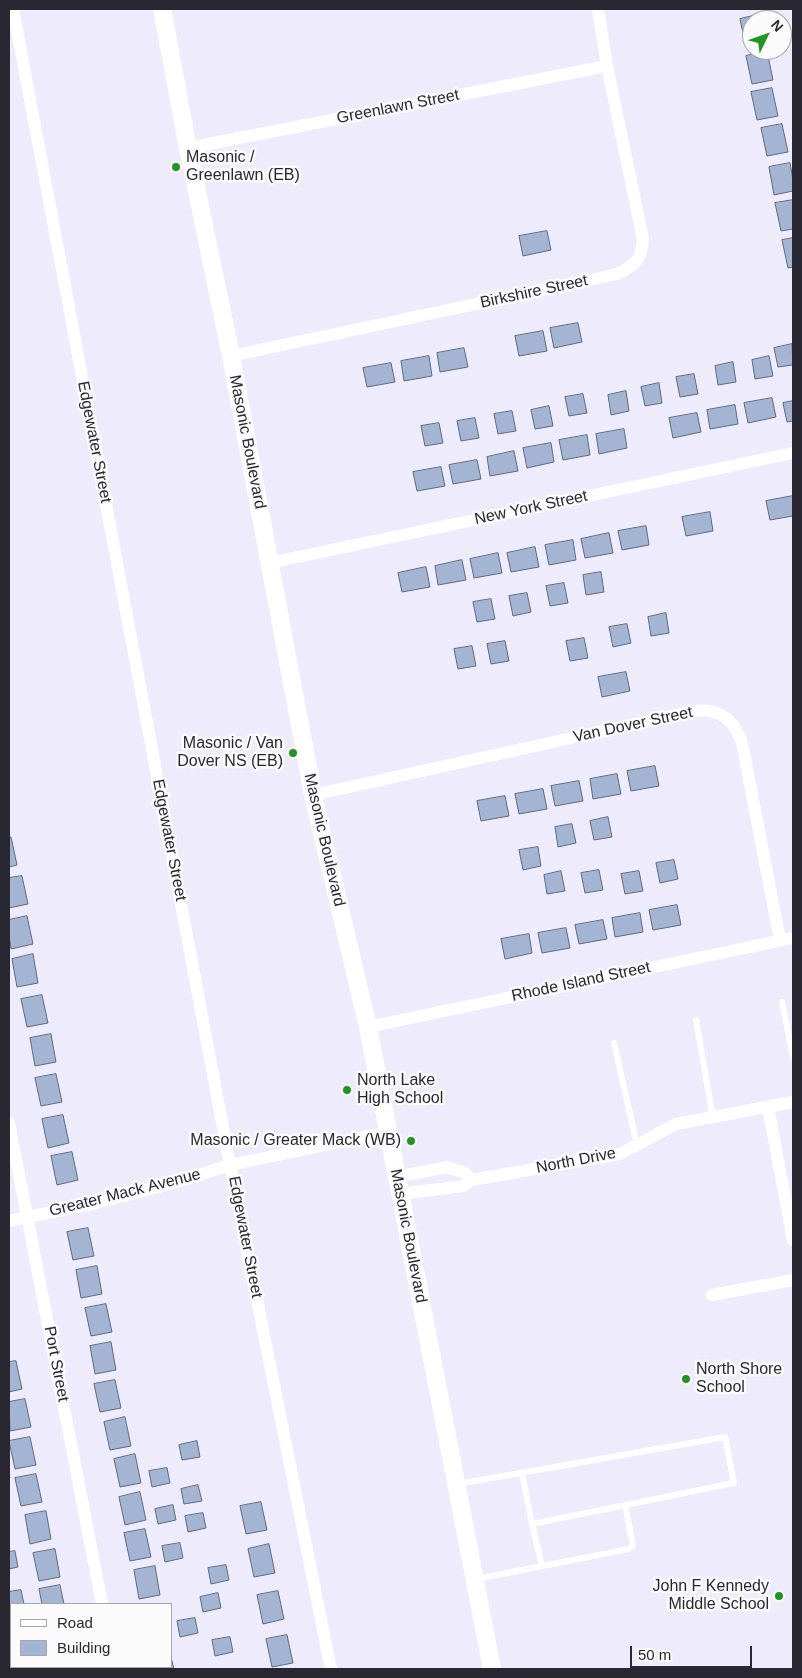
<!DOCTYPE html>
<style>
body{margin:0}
#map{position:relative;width:802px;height:1678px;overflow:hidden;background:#eeecfc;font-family:Helvetica,sans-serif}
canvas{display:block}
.frame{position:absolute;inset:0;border:10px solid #292832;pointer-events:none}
.legend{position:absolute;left:10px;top:1603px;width:162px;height:65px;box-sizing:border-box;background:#fbfbfb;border:1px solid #a7a7ab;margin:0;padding:6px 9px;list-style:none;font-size:15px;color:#292832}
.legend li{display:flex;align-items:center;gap:10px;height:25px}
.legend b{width:25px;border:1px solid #a7a7ab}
.north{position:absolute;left:742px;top:10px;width:50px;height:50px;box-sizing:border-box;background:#fbfbfb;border:1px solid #a7a7ab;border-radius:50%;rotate:48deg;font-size:14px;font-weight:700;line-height:20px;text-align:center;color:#292832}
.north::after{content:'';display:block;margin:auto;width:18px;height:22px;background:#219422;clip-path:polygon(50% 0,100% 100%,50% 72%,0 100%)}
.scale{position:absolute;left:630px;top:1646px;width:122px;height:22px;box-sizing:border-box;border:2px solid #292832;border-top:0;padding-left:6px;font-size:15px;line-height:18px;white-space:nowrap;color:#292832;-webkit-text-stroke:4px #fbfbfb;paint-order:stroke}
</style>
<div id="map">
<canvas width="802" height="1678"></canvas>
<div class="frame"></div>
<ul class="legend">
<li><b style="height:6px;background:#fff"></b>Road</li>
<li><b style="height:14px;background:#a3b5d3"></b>Building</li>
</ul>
<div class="north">N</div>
<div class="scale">50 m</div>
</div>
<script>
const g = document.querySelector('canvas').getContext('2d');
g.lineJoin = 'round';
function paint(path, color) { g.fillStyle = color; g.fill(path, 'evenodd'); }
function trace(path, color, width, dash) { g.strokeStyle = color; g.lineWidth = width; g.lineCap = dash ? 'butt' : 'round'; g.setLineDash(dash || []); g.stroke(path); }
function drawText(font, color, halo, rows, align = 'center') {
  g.font = font + ' Helvetica,sans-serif'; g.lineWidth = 5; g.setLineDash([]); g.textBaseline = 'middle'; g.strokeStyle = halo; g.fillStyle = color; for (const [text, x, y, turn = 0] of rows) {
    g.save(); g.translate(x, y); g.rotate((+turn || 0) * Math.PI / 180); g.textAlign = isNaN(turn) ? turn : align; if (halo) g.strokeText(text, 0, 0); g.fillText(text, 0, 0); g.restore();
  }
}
const building = new Path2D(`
 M761 14 763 20H752V46L746 47 740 19Z
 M767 51 773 80 752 84 746 56Z
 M772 88 778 116 757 120 751 92Z
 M782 124 788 152 767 156 761 128Z
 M790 163 793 180V191L774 195 769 167Z
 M793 200V229L781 231 775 203Z
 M547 231 551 250 523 256 519 236Z
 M793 238V267L788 268 782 240Z
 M578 323 582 342 554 348 550 328Z
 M543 331 547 351 519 356 515 336Z
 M792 344 793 365 778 367 774 348Z
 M464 348 468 367 440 372 437 353Z
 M429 356 432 376 404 381 401 361Z
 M769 356 773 376 755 379 752 360Z
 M733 362 736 382 718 385 715 366Z
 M391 363 395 382 367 387 363 368Z
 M694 374 698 394 680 397 676 377Z
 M659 383 662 403 645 406 641 387Z
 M626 391 629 411 611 415 608 395Z
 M583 394 587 413 569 416 565 397Z
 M772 398 776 417 748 423 744 403Z
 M793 401V421L787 422 783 403Z
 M735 405 738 424 710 429 707 410Z
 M549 406 553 426 535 429 531 410Z
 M512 411 516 431 498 434 494 414Z
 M697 413 701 432 673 438 669 418Z
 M475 418 479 438 461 441 457 421Z
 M439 423 443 443 425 446 421 426Z
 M624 429 627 448 599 454 596 434Z
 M587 435 590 455 563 460 559 440Z
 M551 443 554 462 527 468 523 448Z
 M514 451 518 471 490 476 487 457Z
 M477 460 481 479 453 484 449 465Z
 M441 467 445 486 417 491 413 472Z
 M793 496V516L770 520 766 501Z
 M710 512 713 531 686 536 682 517Z
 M646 526 649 545 622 550 618 531Z
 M609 533 613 553 585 558 581 539Z
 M573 540 576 560 549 565 545 545Z
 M535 547 539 567 511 572 507 553Z
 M498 553 502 573 474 578 470 559Z
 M462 560 466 580 438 585 435 566Z
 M426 567 430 587 402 592 398 573Z
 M601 572 604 592 586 595 583 575Z
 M564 583 568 603 550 606 546 586Z
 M527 593 531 612 513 616 509 596Z
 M491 599 495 619 477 622 473 602Z
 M666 613 669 633 651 636 648 617Z
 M627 624 631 643 613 647 609 627Z
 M584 638 588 658 570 661 566 641Z
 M505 641 509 661 491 664 487 644Z
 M472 646 476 666 458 669 454 649Z
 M626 672 630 691 602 697 598 677Z
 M655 766 659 786 631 791 627 771Z
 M617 774 621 794 593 799 590 779Z
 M579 781 583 801 555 806 551 786Z
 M543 789 547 809 519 814 515 794Z
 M505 796 509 816 481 821 477 801Z
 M608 817 612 837 594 840 590 821Z
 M572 824 576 843 558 847 555 827Z
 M9 837H11L17 865 9 867Z
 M538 847 541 866 523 870 519 850Z
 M674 860 678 879 660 883 656 863Z
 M599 870 603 890 585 893 581 873Z
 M561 871 565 891 547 894 544 875Z
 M639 871 643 891 625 894 621 874Z
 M22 876 28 904 9 908V878Z
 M677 905 681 925 653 930 649 910Z
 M640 913 643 932 615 937 612 918Z
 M27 916 33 944 11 949 9 935V920Z
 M603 920 607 939 579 944 575 925Z
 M566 928 570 948 542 953 538 933Z
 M529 934 532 953 505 959 501 939Z
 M33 954 38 983 17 987 12 959Z
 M42 995 48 1023 27 1027 21 999Z
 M51 1034 56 1062 35 1066 30 1038Z
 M56 1074 62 1102 41 1106 35 1078Z
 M63 1115 69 1143 48 1148 42 1119Z
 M72 1152 78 1180 57 1185 51 1156Z
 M88 1228 94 1256 73 1260 67 1232Z
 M97 1266 102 1294 81 1298 76 1270Z
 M106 1304 112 1332 91 1336 85 1308Z
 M111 1342 116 1370 95 1374 90 1346Z
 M16 1361 22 1389 9 1392V1362Z
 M115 1380 121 1408 100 1412 94 1384Z
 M25 1399 31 1427 10 1431 9 1402Z
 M125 1417 131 1446 110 1450 104 1422Z
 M30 1437 36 1465 15 1469 9 1441Z
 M197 1441 200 1457 182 1460 179 1445Z
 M135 1454 141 1483 120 1487 114 1459Z
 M167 1468 170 1483 152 1487 149 1471Z
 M36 1474 42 1502 21 1506 15 1478Z
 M198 1485 202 1501 184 1504 181 1489Z
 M140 1492 146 1520 125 1525 119 1497Z
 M261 1502 267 1530 246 1534 240 1506Z
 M173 1505 176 1520 158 1524 155 1509Z
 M46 1511 51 1539 30 1544 25 1515Z
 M203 1513 206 1528 188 1532 185 1516Z
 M145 1529 151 1557 130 1561 124 1533Z
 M180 1543 183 1558 165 1562 162 1546Z
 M269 1544 275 1573 254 1577 248 1549Z
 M55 1549 60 1577 39 1581 33 1553Z
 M15 1551 18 1567 9 1569V1552Z
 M226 1565 229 1580 211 1584 208 1568Z
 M155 1566 160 1595 139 1599 134 1570Z
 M60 1585 64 1604H42L39 1589Z
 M21 1590 24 1604H11V1607L9 1608V1592Z
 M278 1591 284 1619 263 1624 257 1595Z
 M218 1593 221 1608 203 1612 200 1597Z
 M195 1618 198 1633 180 1637 177 1621Z
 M287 1635 293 1663 272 1667 266 1639Z
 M230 1637 233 1652 215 1656 212 1640Z
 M171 1657 174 1669H152L151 1667H171Z`);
paint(building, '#a3b5d3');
trace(building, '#5e6a7f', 1);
trace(new Path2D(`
 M782 1002 793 1058
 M696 1020 713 1118
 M614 1043 637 1145
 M458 1484 725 1437 734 1483 532 1524 522 1473
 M532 1524 542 1566
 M477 1579 629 1549 633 1545 625 1505`), '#fff', 6);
trace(new Path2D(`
 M13 9 230 1165 331 1669
 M188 148 607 66
 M231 356 617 274C636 265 641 260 643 239L607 66 598 9
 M269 563 793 453
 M313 795 694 711C719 708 734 719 742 743L780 940
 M368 1027 793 938
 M768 1107 793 1240
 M9 1123 102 1604
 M397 1177 447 1167 465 1173 472 1180 463 1186 400 1194
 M472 1180 620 1154 676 1124 793 1102
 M9 1221 96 1203 170 1184 230 1165 388 1132
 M712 1295 793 1280
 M114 1667 115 1669`), '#fff', 12);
trace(new Path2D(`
 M162 9 188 148 231 356 313 795 368 1027 492 1669`), '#fff', 18);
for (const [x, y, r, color] of [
 [176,167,5,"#219422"],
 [293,753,5,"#219422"],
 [347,1090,5,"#219422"],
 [411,1141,5,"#219422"],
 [686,1379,5,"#219422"],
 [779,1596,5,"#219422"]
]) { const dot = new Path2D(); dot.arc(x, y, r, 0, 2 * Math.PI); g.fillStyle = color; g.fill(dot); trace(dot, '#fbfbfb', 2); }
drawText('16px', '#292832', '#fbfbfb', [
 ["Greenlawn Street",398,107,-11],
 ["Birkshire Street",534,292,-12],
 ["Edgewater Street",94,442,79],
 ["Masonic Boulevard",247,442,79],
 ["New York Street",531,508,-12],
 ["Van Dover Street",633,725,-12],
 ["Edgewater Street",169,840,79],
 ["Masonic Boulevard",324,840,77],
 ["Rhode Island Street",581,982,-12],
 ["North Drive",576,1161,-11],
 ["Greater Mack Avenue",125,1193,-14],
 ["Masonic Boulevard",408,1236,79],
 ["Edgewater Street",245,1237,79],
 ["Port Street",56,1364,79]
]);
drawText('16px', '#292832', '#fbfbfb', [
 ["Masonic /",186,158],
 ["Greenlawn (EB)",186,176],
 ["Masonic / Van",283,744,"right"],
 ["Dover NS (EB)",283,762,"right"],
 ["North Lake",357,1081],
 ["High School",357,1099],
 ["Masonic / Greater Mack (WB)",401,1141,"right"],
 ["North Shore",696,1370],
 ["School",696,1388],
 ["John F Kennedy",769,1587,"right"],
 ["Middle School",769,1605,"right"]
], 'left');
</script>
